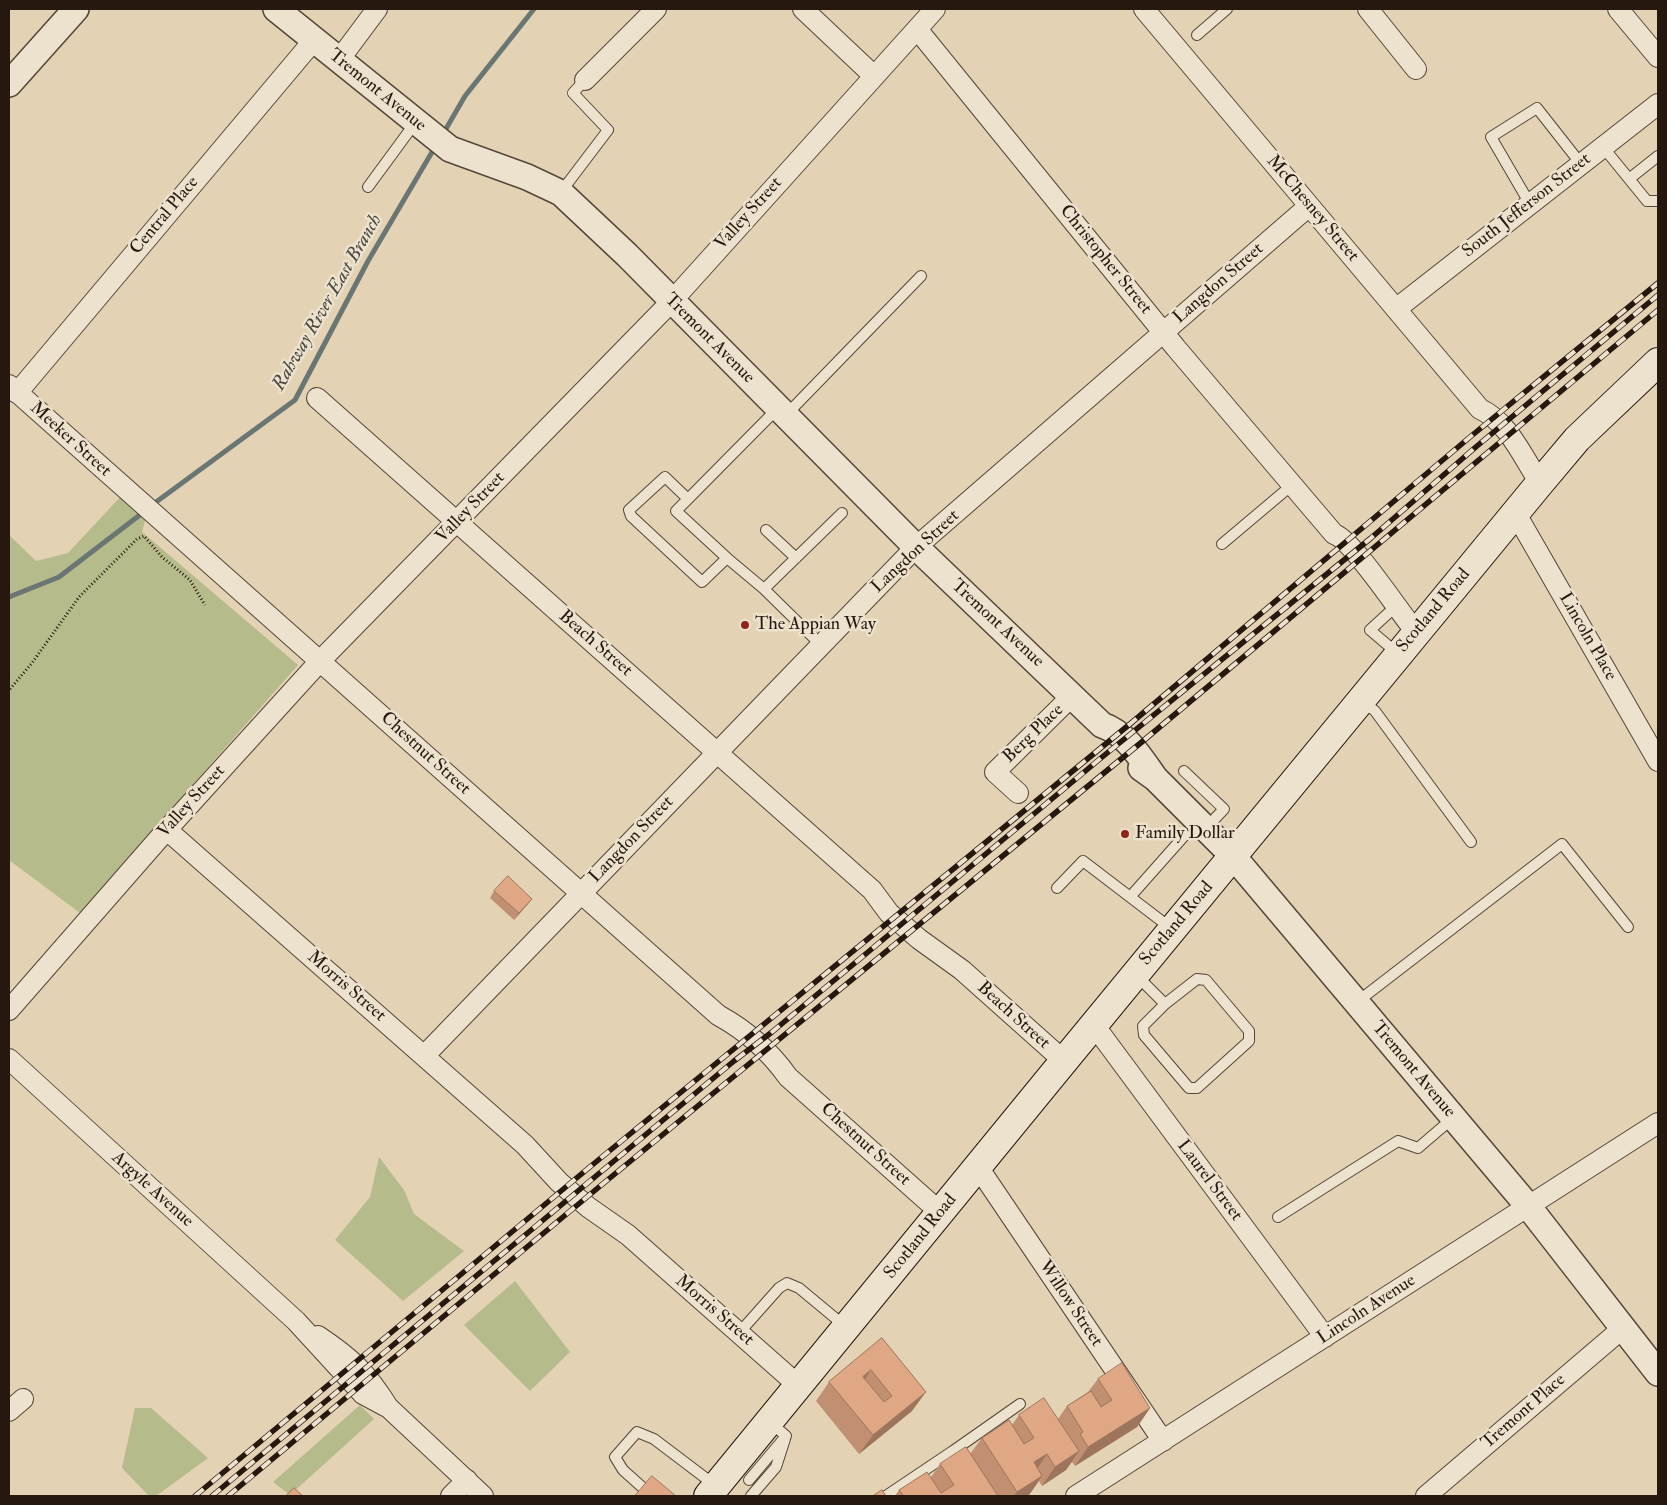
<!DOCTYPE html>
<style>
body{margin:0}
#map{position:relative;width:1667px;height:1505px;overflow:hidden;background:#e3d2b4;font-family:"IM FELL Double Pica",serif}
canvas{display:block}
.frame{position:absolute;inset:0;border:10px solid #26180e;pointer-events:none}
</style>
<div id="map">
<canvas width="1667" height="1505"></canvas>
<div class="frame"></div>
</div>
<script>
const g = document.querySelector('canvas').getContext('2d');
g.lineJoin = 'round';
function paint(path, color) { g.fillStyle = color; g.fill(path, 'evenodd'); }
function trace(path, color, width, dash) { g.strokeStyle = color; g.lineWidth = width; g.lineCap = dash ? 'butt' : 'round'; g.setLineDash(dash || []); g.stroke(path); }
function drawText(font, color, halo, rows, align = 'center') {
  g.font = font + ' "IM FELL Double Pica",serif'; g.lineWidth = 5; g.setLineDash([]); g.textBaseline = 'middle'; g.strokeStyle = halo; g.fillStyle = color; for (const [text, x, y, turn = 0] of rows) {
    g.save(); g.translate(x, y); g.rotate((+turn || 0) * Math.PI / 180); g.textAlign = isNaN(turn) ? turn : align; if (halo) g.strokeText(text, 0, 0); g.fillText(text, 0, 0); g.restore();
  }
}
paint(new Path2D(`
 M123 494 146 517 142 532 298 665 80 913 9 860V535L36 561 68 553Z
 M379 1157 404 1190 414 1214 464 1251 403 1301 335 1240 370 1197Z
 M515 1281 570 1352 530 1391 464 1325Z
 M360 1405 374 1419 290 1495 273 1482Z
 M135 1408H151L208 1458 156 1496H149L122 1468Z`), '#b6bb8b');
trace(new Path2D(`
 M443 134 465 96 534 9
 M152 505 295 400 368 261 435 147
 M9 597 59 577 145 511`), '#6a7673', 5);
const service = new Path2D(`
 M1197 35 1227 9
 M1603 147 1647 201H1658
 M1629 179 1658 156
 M368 187 415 123
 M561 192 608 130 573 93 585 80
 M1530 204 1491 137 1537 108 1581 164
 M778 408 688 499 665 477 629 510 631 516 702 582 727 558 764 589 842 513
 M786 415 921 276
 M688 499 676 511 727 558
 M766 530 796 558
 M1222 544 1292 485
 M764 589 821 645
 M1395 607 1370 630 1397 653
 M1363 702 1375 711 1471 842
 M1184 771 1224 809 1206 828
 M1057 888 1083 861 1172 929
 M1130 897 1185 835
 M1136 975 1165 1004 1143 1026 1144 1035 1189 1088H1197L1249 1041V1031L1206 980 1197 979 1165 1004
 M1357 1002 1562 844 1628 927
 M1278 1217 1398 1141 1418 1148 1453 1118
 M739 1333 779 1288 787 1283 799 1288 846 1327
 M963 1466 953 1451 1020 1404
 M749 1480 786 1436 770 1422
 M652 1496 623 1470 615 1457 637 1432 654 1439 716 1486
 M751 1496 776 1467 785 1439
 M886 1496 953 1451`);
const minor = new Path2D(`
 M803 9 873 75
 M1144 9 1480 409C1508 421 1524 459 1540 483
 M1368 9 1416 69
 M1618 9 1658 57
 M917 29 1176 348 1334 534C1353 540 1399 612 1416 632
 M339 60 377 9
 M585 80 656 9
 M1396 309 1658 104
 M9 385 718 1015C747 1031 769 1050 788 1077L941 1213
 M17 393 314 40
 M317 398 872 890 889 913 919 939 962 970 1064 1061
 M1516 514 1658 761
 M1018 793 995 772 1073 695
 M167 830 525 1145 559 1182 588 1207 628 1235 799 1386
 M9 1010 162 835 321 660 671 302 935 9
 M1094 1025 1325 1337
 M424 1056 916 547 1309 206
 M9 1059 296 1321 363 1394 389 1408 483 1496
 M978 1167 1163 1441
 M318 1336C351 1358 367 1373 388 1407
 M9 1411 23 1399
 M451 1496 467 1480
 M1076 1496 1658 1123
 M1426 1496 1623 1328`);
const tertiary = new Path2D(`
 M276 9 450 149 527 177 561 193 627 255 916 547 1102 725C1126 733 1141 758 1155 778
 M9 84 76 9
 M1141 768 1155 778 1233 856 1528 1206 1658 1373`);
const secondary = new Path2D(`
 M708 1496 1064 1061 1540 483 1577 439 1658 362`);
trace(service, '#554638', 12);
trace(minor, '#554638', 22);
trace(tertiary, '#554638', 28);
trace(secondary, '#26180e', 30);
trace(new Path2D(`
 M10 689 32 663 79 597 137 539 144 536 162 557 190 580 205 605`), '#26180e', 3, [1, 2.5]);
trace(service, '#ede2ce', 10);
trace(minor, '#ede2ce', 20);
trace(tertiary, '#ede2ce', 25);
trace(secondary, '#ede2ce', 28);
const rail = new Path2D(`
 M195 1496 591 1166 1130 724 1470 437 1658 283
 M212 1496 734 1061 772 1032 1101 758 1371 538 1477 446 1658 295
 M228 1496 605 1182 1143 741 1658 310`);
trace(rail, '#26180e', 5.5);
trace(rail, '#ede2ce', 4, [11]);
paint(new Path2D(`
 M494 891 532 899 527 905 514 920 490 898Z
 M882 1338 912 1411 859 1454 816 1401 829 1382Z
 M1098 1379 1150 1408 1137 1427 1075 1466 1072 1462 1066 1470 1042 1486 1039 1481 1029 1495 1027 1496H895L899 1490 931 1477 940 1464 970 1454 982 1438 1012 1425 1019 1415 1058 1419 1067 1406 1088 1392Z`), '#c19072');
paint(new Path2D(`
 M532 899 527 905 514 920 519 913Z
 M871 1370 858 1389 863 1377Z
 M926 1392 912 1411 859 1454 873 1435Z
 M1150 1408 1137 1427 1075 1466 1088 1447Z
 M1079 1451 1066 1470 1042 1486 1055 1467Z
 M1047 1454 1034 1473V1462Z
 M1042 1476 1029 1495 1027 1496H1014L1017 1492Z`), '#9d755c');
const building = new Path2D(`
 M508 876 532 899 519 913 494 891Z
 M882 1338 926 1392 873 1435 829 1382ZM871 1370 892 1396 884 1402 863 1377Z
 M1122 1363 1150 1408 1088 1447 1080 1434 1083 1432 1067 1406 1091 1391 1101 1407 1112 1400 1098 1379Z
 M1044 1398 1079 1451 1055 1467 1047 1454 1034 1462 1042 1476 1017 1492 982 1438 1009 1420 1024 1444 1034 1438 1019 1415Z
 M966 1447 998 1496H904L899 1490 927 1472 941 1493 954 1485 940 1464Z
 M652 1476 676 1496H635Z
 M294 1488 303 1496H286Z
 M882 1490 886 1496H873Z`);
paint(building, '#e0a784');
trace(building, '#9d755c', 1);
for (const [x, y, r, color] of [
 [745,625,5,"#8f2418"],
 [1125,834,5,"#8f2418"]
]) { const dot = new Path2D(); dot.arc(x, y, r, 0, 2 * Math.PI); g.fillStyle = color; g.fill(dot); trace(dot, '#ede2ce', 2); }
drawText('18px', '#26180e', '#ede2ce', [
 ["Tremont Avenue",377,91,39],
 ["South Jefferson Street",1527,206,-38],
 ["McChesney Street",1312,209,50],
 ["Valley Street",749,214,-48],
 ["Central Place",165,216,-50],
 ["Christopher Street",1105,260,51],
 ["Langdon Street",1219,284,-41],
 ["Tremont Avenue",709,339,45],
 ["Meeker Street",70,440,42],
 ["Valley Street",471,508,-46],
 ["Langdon Street",916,552,-43],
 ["Scotland Road",1434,611,-50],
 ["Tremont Avenue",997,624,43],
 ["Lincoln Place",1587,637,60],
 ["Beach Street",595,644,41],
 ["Berg Place",1034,734,-44],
 ["Chestnut Street",425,754,42],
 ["Valley Street",192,802,-48],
 ["Langdon Street",632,840,-46],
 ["Scotland Road",1177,924,-50],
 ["Morris Street",346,987,41],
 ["Beach Street",1013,1016,42],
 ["Tremont Avenue",1413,1070,50],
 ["Chestnut Street",865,1145,42],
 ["Laurel Street",1209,1181,53],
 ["Argyle Avenue",152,1190,42],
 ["Scotland Road",921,1237,-51],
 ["Willow Street",1070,1304,56],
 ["Lincoln Avenue",1367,1310,-33],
 ["Morris Street",714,1311,41],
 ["Tremont Place",1524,1412,-41]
]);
drawText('18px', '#26180e', '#ede2ce', [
 ["The Appian Way",755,625],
 ["Family Dollar",1135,834]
], 'left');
drawText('italic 19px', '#484740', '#ede2ce', [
 ["Rahway River East Branch",328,303,-60]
]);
</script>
